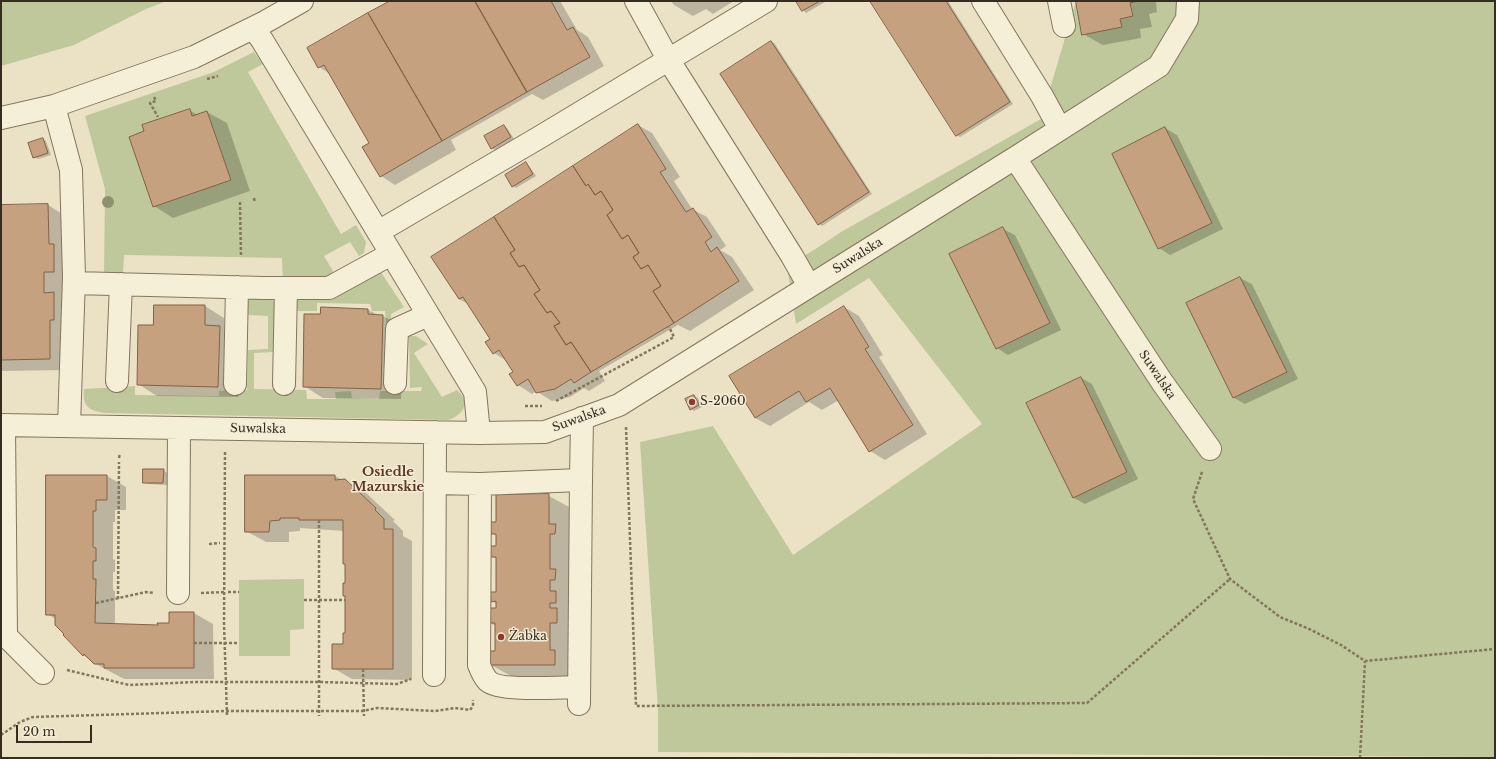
<!DOCTYPE html>
<meta charset="utf-8">
<style>
body{margin:0}
#map{position:relative;width:1496px;height:759px;overflow:hidden;background:#ebe2c6;font-family:"Libre Baskerville",serif}
canvas{display:block}
.frame{position:absolute;inset:0;border:2px solid #362c20;pointer-events:none}
.scale{position:absolute;left:16px;top:725px;width:76px;height:18px;box-sizing:border-box;border:2px solid #362c20;border-top:0;padding-left:5px;font-size:12px;line-height:14px;white-space:nowrap;color:#362c20;-webkit-text-stroke:3px #f3ecd5;paint-order:stroke}
</style>
<div id="map">
<canvas width="1496" height="759"></canvas>
<div class="frame"></div>
<div class="scale">20 m</div>
</div>
<script>
const g = document.querySelector('canvas').getContext('2d');
g.lineJoin = 'round';
function paint(path, color) { g.fillStyle = color; g.fill(path, 'evenodd'); }
function trace(path, color, width, dash) { g.strokeStyle = color; g.lineWidth = width; g.lineCap = dash ? 'butt' : 'round'; g.setLineDash(dash || []); g.stroke(path); }
function drawText(font, color, halo, rows, align = 'center') {
  g.font = font + ' "Libre Baskerville",serif'; g.lineWidth = 3; g.setLineDash([]); g.textBaseline = 'middle'; g.strokeStyle = halo; g.fillStyle = color; for (const [text, x, y, turn = 0] of rows) {
    g.save(); g.translate(x, y); g.rotate((+turn || 0) * Math.PI / 180); g.textAlign = isNaN(turn) ? turn : align; if (halo) g.strokeText(text, 0, 0); g.fillText(text, 0, 0); g.restore();
  }
}
paint(new Path2D(`
 M1 1H167L146 9 74 45 1 66Z
 M1076 1H1495V757L658 752V710L640 442 713 426 793 555 982 424 869 278 796 324 787 266 814 250 841 232 1041 119Z
 M254 52 263 64 248 72 341 234 356 225 366 242 364 253 359 256 350 242 324 256 333 271 327 285H283L282 258 124 255 123 273 104 272 105 189 85 116 214 72Z
 M380 271 404 307 391 314V333H387L385 311H372L370 304 317 303V311H294L295 295Z
 M257 297 268 298 274 301 276 308 274 352 254 353V389L306 390 307 399H336L335 392 351 391 352 398 379 399 380 391H421L422 387 410 388 409 336H416L428 344 414 353 442 397 457 390C459 392 462 395 463 397 469 409 457 418 447 420L105 413C89 411 82 406 84 389L135 386V395L219 396V391L247 390 248 350 268 349V316L247 315V304L250 299Z
 M304 579V629L290 630V656H239V580Z`), '#bfc89a');
paint(new Path2D(`
 M391 1H560L577 30 588 37 604 66 543 100 532 94 451 140 456 150 395 185 381 176 370 143 330 74 319 67Z
 M671 1H734L713 14 706 9 693 16 674 5Z
 M797 1H825V2L806 13 803 10Z
 M872 1H948L1013 104 960 137 956 135Z
 M1077 1H1156L1157 12 1149 14 1152 27 1140 29 1141 38 1103 45 1083 34Z
 M772 42 775 44 872 194 822 226 819 224Z
 M189 110 198 115 207 112 227 123 250 191 173 218 154 206Z
 M638 125 652 133 680 177 674 181 692 209 707 217 726 246 720 250 732 257 754 290 690 331 678 325 599 371 605 381 589 391 584 388 570 397 552 401 536 391 532 394 518 385 514 372 507 361 494 353 487 342 491 339 468 304 459 299Z
 M504 126 507 128 514 139 495 150 491 148Z
 M1165 128 1177 135 1223 229 1170 255 1159 248Z
 M43 139 46 141 51 155 38 159 34 157Z
 M526 164 529 166 536 176 516 188 513 186Z
 M48 205 67 217 70 370 1 371V206Z
 M1003 229 1015 235 1061 330 1008 355 997 348Z
 M1240 278 1252 284 1298 379 1245 404 1234 398Z
 M205 306 224 318V329L239 338 238 397 157 396 138 384 154 326Z
 M844 307 859 316 883 355 879 357 927 434 885 460 870 451 839 400 822 410 809 402 770 426 755 418Z
 M322 308 368 310 378 315 383 316 403 327 401 399 323 398 304 386 321 315Z
 M1081 378 1092 384 1138 479 1085 504 1074 498 1028 403Z
 M694 396 698 398 702 407 694 411 691 409Z
 M163 470 167 473V485L148 484 144 482Z
 M47 476H107L126 487V510H115V522H113V559L115 560V572H113V590L115 591V624L159 626 170 624 194 613 213 624 214 679H124L94 663 83 655 56 619 47 614Z
 M335 476 365 492 395 520 393 521 403 531V536L412 541V680L352 679 333 668 344 645 346 634V597L344 596 346 584V565L344 564V531L300 528V531L289 532V542H266L246 531Z
 M497 496H549L569 507V532L575 536V545H569V578L575 581V676H511L491 665 496 652V626L490 623 497 609V604L492 601 497 593V559L491 556 497 547V536L492 533 497 523Z`), '#0003');
const building = new Path2D(`
 M390 1H475L527 92 442 141 368 13Z
 M475 1H551L567 30 573 27 590 57 527 92Z
 M796 1H820L802 11Z
 M870 1H946L1010 102 956 136Z
 M1076 1H1138L1130 3 1133 16 1120 19 1122 27 1082 35Z
 M368 13 442 141 380 177 362 147 369 143 324 65 318 68 307 48Z
 M771 41 869 192 818 225 720 74Z
 M190 109 192 116 207 111 231 180 153 207 129 137 144 131 142 125Z
 M638 124 666 169 660 172 686 212 693 208 712 237 705 242 711 252 717 247 739 281 674 323 653 291 661 286 648 265 641 269 633 257 639 253 628 235 622 239 607 215 613 210 601 191 595 195 588 184 586 186 573 166Z
 M504 125 511 137 491 149 484 136Z
 M1165 127 1212 223 1158 249 1112 154Z
 M43 138 48 153 33 158 28 143Z
 M526 162 533 174 512 187 505 175Z
 M573 166 586 186 588 184 595 195 601 191 613 210 607 215 622 239 628 235 639 253 633 257 641 269 648 265 661 286 653 291 674 323 591 372 571 342 566 345 554 326 560 323 551 311 547 313 534 294 540 290 524 265 519 267 510 253 515 250 494 217Z
 M48 204 49 244H54V272H44V293L54 292V320H50V359L1 360V205Z
 M494 217 515 250 510 253 519 267 524 265 540 290 534 294 547 313 551 311 560 323 554 326 566 345 571 342 591 372 574 383 571 379 555 389 536 393 528 379 517 386 509 374 513 372 499 350 493 354 485 342 490 339 463 297 459 299 431 257Z
 M1003 227 1050 323 996 349 949 254Z
 M1240 277 1287 372 1233 398 1186 303Z
 M154 305H205V325L220 326 218 387 137 385 138 325H153Z
 M844 306 869 347 865 349 913 425 869 452 830 388 806 402 799 391 755 418 729 376Z
 M321 307 368 309V314L383 315 381 389 303 387 304 314H320Z
 M1081 377 1127 472 1073 498 1026 403Z
 M694 395 699 405 690 410 685 399Z
 M143 469H164L163 483H143Z
 M46 475H107V500H96V511H93V547L96 548V561H93V579H96L95 623 158 625 157 623H169V612H194V668H104V664H94L84 654 83 656 63 635 64 634 55 625V615H46Z
 M245 475H335V480L345 479 376 508 375 510 384 519V529H393V669H332V644H343V633H345V596H343V583H345V564H343V520H299V518H280V520L270 521 269 532H245Z
 M549 494V524H556L555 534H550V569H556L555 580H550V591H556V603H550V608H557V623H550V650H555V665H490V651H495V623H489L490 608H496V601L491 602 490 592H496V557H490V546H496V534H491L490 522H496V495Z`);
paint(building, '#c6a17f');
trace(building, '#826145', 1);
const minor = new Path2D(`
 M636 1 668 59 792 256 809 286
 M983 1 1042 96 1060 129
 M1059 1 1064 26
 M253 28 262 40 475 392 479 433
 M54 106 71 170 74 277 69 426
 M1 118 54 106 194 57 265 22 302 1
 M1015 158 1162 382 1210 449
 M378 232 540 137 766 1
 M74 283 264 288H329L391 254
 M117 381 121 284
 M395 383 397 329 428 315
 M235 384 237 287
 M284 384 286 288
 M1 425 479 433 545 432 619 405 1015 158 1159 66 1187 19 1188 1
 M4 426 6 636 43 673
 M581 480 582 418
 M435 483 480 484 581 480 579 704
 M480 484 479 665C481 670 484 677 488 681 500 692 561 687 579 687
 M178 593 179 428
 M434 675 435 432`);
trace(minor, '#84755d', 24);
trace(new Path2D(`
 M207 79 218 76
 M154 97 156 101 150 103 158 117
 M254 198 255 203
 M240 202 241 257
 M556 401 674 337 669 327
 M525 406H542
 M626 427 636 706 1087 703 1230 579
 M225 452 224 623 227 716
 M119 458 120 453
 M1202 472 1193 499 1230 579 1280 617 1307 628 1341 645 1365 661 1495 649
 M319 520V716
 M209 544 220 543
 M228 592H239
 M201 593 225 592
 M118 599 119 462
 M304 600H345
 M96 603 146 592 154 593
 M194 643H239
 M363 669 364 716
 M67 670 129 685 195 682H319L397 684 411 679
 M1 735 20 722 33 717 227 711H363L377 708 435 711 455 708 470 710 473 706V700
 M1360 758 1365 661`), '#84755d', 2.5, [3, 2]);
trace(minor, '#f6efd8', 22);
g.fillStyle = '#8f926f';
for (const [x, y] of [
 [108,202]
]) { g.beginPath(); g.arc(x, y, 6, 0, 2 * Math.PI); g.fill(); }
for (const [x, y, r, color] of [
 [692,402,4,"#8f3832"],
 [501,637,4,"#8f3832"]
]) { const dot = new Path2D(); dot.arc(x, y, r, 0, 2 * Math.PI); g.fillStyle = color; g.fill(dot); trace(dot, '#f3ecd5', 1.5); }
drawText('12px', '#362c20', '#f3ecd5', [
 ["Suwalska",858,256,-32],
 ["Suwalska",1157,375,56],
 ["Suwalska",579,419,-20],
 ["Suwalska",258,429,1]
]);
drawText('12px', '#362c20', '#f3ecd5', [
 ["S-2060",700,402],
 ["Żabka",509,637]
], 'left');
drawText('bold 13px', '#5f3322', '#f3ecd5', [
 ["Osiedle",388,472],
 ["Mazurskie",388,487]
]);
</script>
